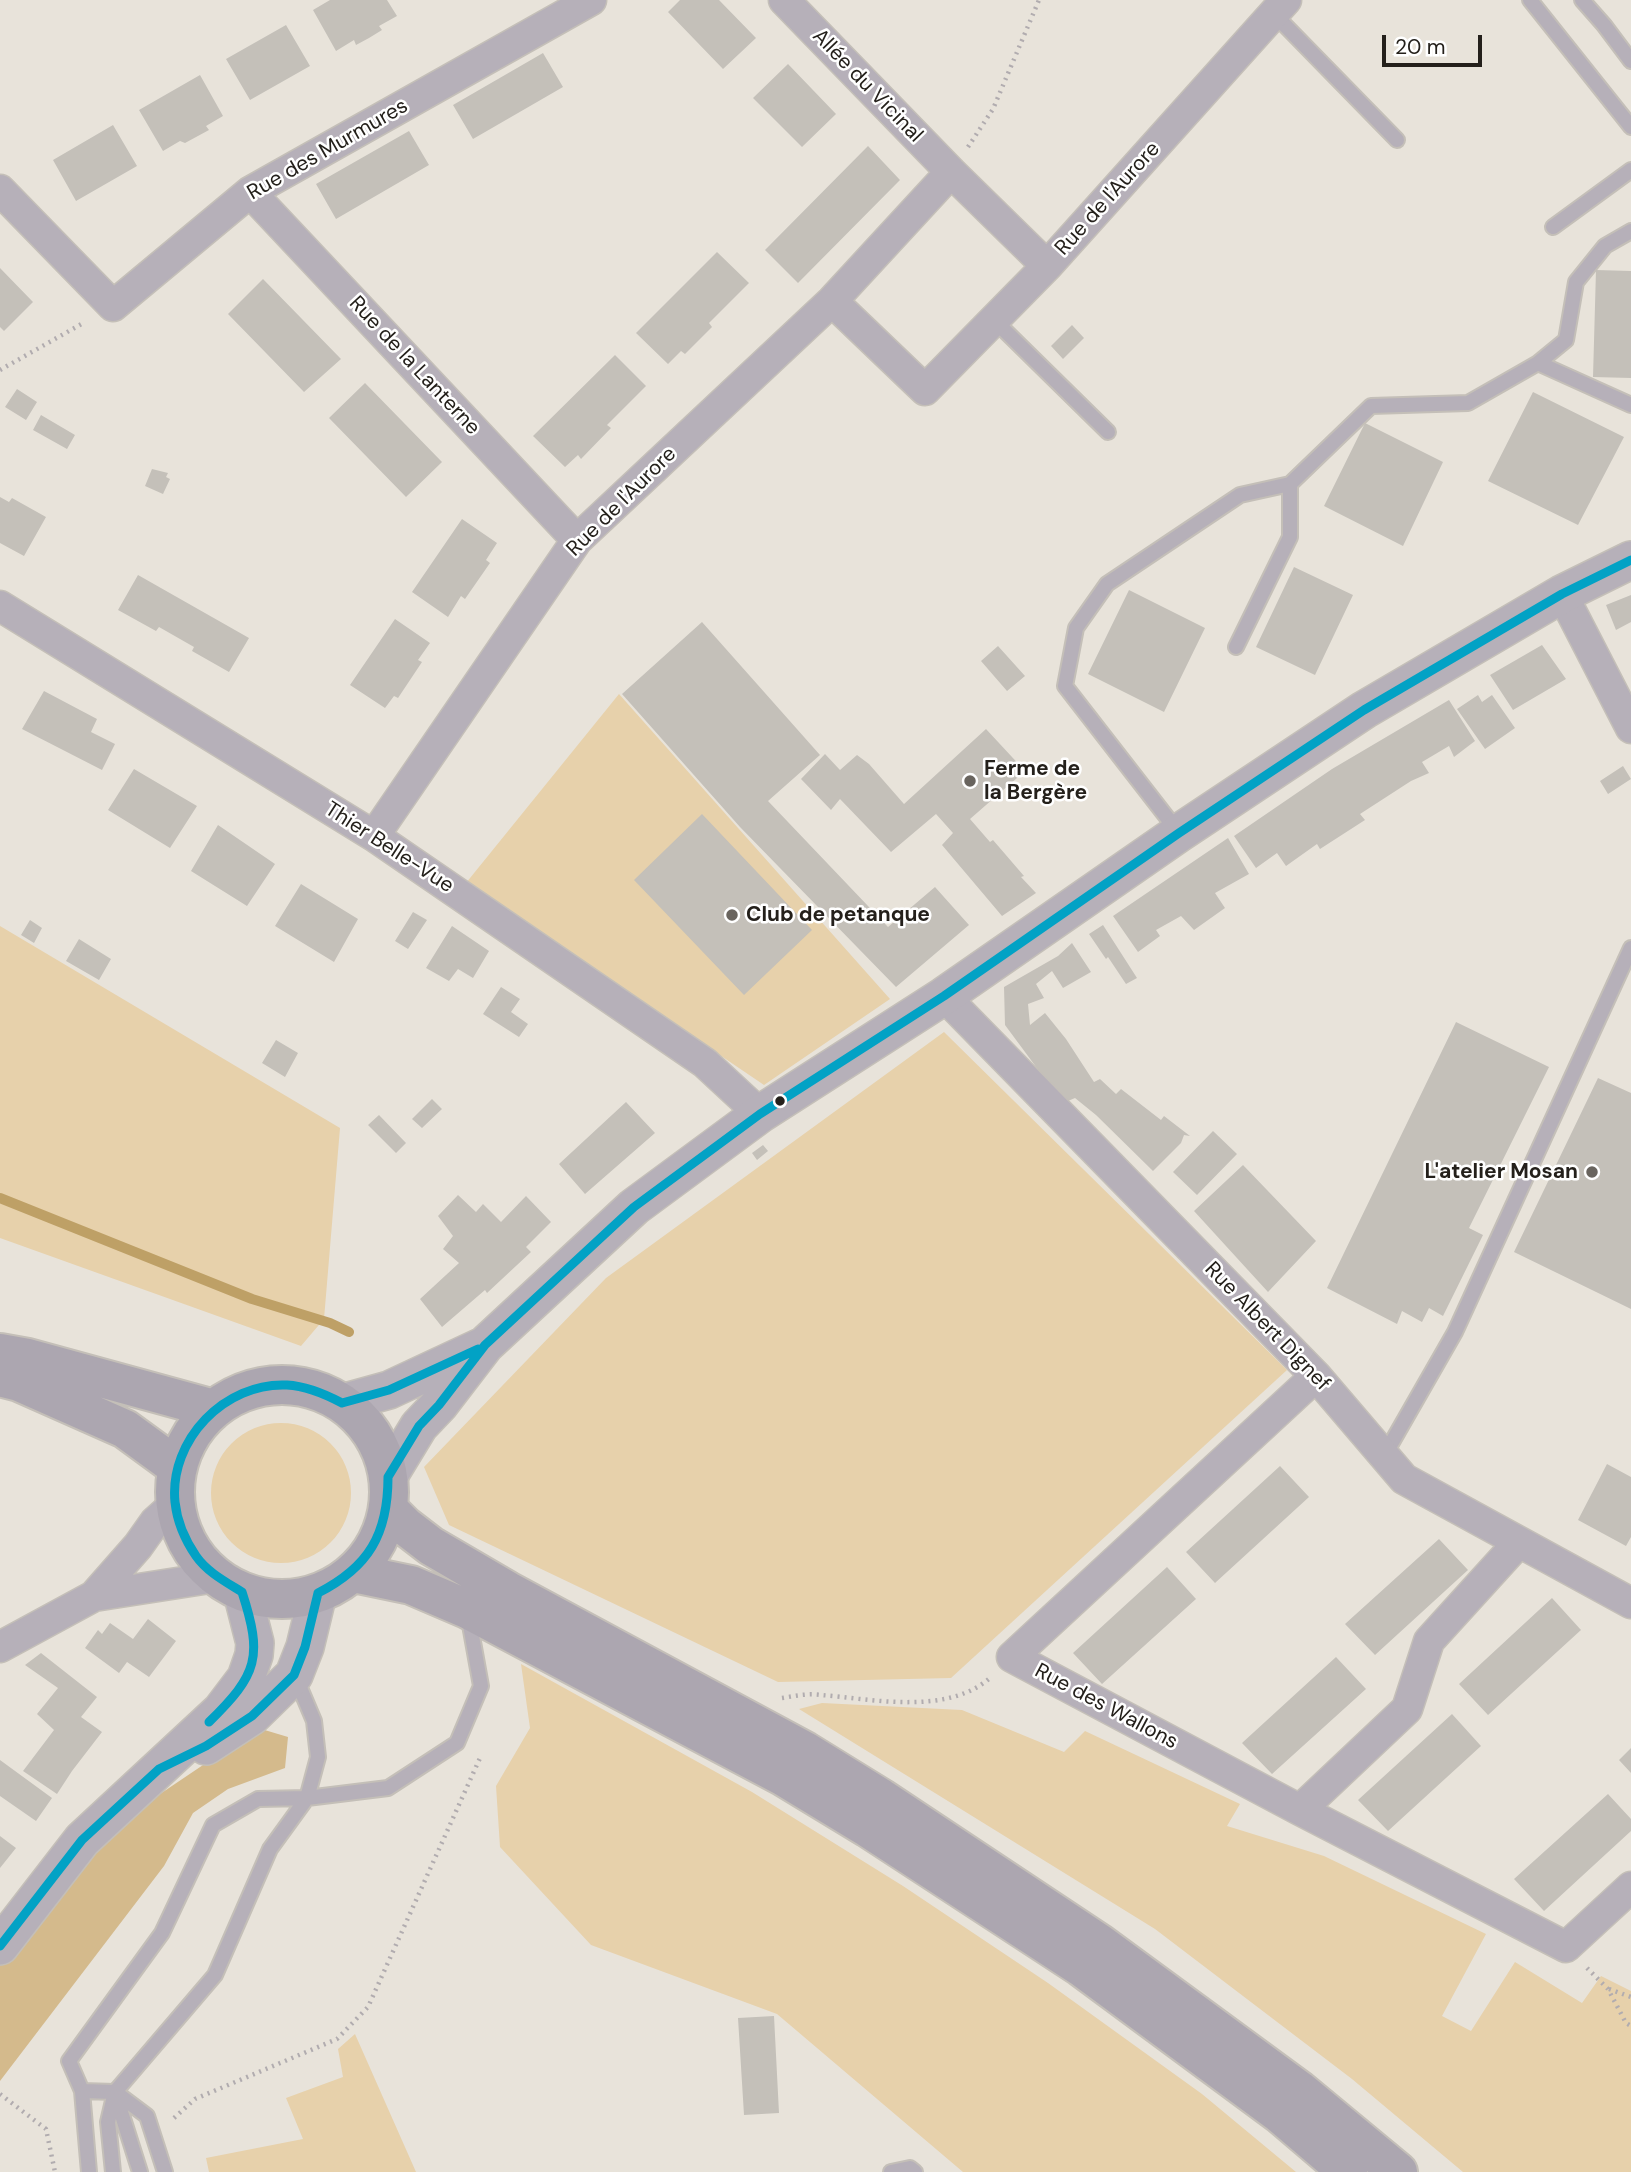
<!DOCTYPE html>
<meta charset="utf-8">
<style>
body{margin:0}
#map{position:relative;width:1631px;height:2172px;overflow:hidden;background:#e8e3da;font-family:"DM Sans",sans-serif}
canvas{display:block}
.scale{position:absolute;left:1382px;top:35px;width:100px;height:32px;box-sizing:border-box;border:4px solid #24201b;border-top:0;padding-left:9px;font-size:21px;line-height:24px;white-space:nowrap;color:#24201b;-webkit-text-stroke:5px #fff;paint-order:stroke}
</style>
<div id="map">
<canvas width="1631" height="2172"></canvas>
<div class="scale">20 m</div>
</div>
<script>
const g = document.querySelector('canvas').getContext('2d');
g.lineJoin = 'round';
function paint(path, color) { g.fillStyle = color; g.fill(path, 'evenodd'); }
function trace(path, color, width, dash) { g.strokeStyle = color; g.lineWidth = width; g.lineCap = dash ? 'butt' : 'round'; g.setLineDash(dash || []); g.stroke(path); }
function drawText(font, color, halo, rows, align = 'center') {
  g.font = font + ' "DM Sans",sans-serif'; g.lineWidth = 5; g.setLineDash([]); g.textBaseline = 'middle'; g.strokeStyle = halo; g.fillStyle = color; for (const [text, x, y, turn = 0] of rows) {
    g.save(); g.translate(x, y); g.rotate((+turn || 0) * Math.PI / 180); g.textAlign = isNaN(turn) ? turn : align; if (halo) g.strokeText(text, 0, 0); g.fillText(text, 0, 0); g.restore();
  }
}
paint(new Path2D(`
 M619 694 890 999 764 1085 466 883Z
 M0 926 340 1128 324 1319 301 1346 0 1238Z
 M944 1032 1287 1370 951 1678 778 1682 449 1525 424 1467 606 1278Z
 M211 1493a70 70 0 1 1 140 0a70 70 0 1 1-140 0Z
 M521 1664 752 1792 903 1886 1048 1983 1202 2094 1296 2172H963L777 2014 591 1945 500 1847 496 1786 530 1728Z
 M822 1703 962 1710 1064 1752 1085 1731 1240 1804 1227 1826 1324 1856 1486 1934 1442 2016 1471 2031 1515 1962 1582 2003 1601 1976 1631 1991V2172H1463L1352 2079 1155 1929 799 1709Z
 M355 2034 416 2172H209L206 2158 303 2139 286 2098 343 2077 338 2049Z`), '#e7d1ab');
paint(new Path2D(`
 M258 1728 288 1737 285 1768 228 1789 193 1813 164 1866 0 2081V1964L111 1827Z`), '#d4ba8c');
trace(new Path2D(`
 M0 1198 252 1299 330 1323 349 1332`), '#bea066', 10);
paint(new Path2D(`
 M330 0H387L397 16 379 26 382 30 369 38 356 45 354 40 336 51 313 10Z
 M680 0H719L756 38 723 69 668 12Z
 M286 25 310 66 250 100 226 59Z
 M543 53 563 87 473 139 453 105Z
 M788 64 836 114 802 147 753 98Z
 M200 75 223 116 206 126 209 130 185 143 180 141 163 151 139 110Z
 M113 125 137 166 76 201 53 160Z
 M409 131 429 165 336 219 316 184Z
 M868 146 900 180 798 283 765 250Z
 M717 252 749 283 709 323 712 327 685 354 681 351 668 364 636 333Z
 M0 268 33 302 4 331 0 327Z
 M1596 270 1631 271V378L1593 377Z
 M263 279 341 359 304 392 228 314Z
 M1072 325 1084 338 1063 359 1051 346Z
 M615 355 646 386 607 425 611 428 581 459 578 455 565 467 533 436Z
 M365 383 442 462 406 497 329 418Z
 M17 389 37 402 26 420 5 407Z
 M1533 392 1624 437 1578 525 1488 481Z
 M41 415 75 435 67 449 33 430Z
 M1365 423 1443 462 1403 546 1324 506Z
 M152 469 168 473 166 477 170 479 163 494 145 486Z
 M0 497 9 502 12 498 46 517 24 556 0 543Z
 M462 519 497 543 486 560 490 563 465 599 461 596 448 617 412 592Z
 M1294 567 1353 595 1315 675 1256 647Z
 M138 575 249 638 229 672 192 651 194 647 159 627 156 631 118 610Z
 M1129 590 1205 628 1164 712 1088 674Z
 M1631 595V622L1616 630 1606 605Z
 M395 619 430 643 418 660 422 662 398 698 394 696 385 708 350 685Z
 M702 622 820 755 768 801 888 927 935 887 969 925 896 987 740 827 622 694Z
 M1542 645 1566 679 1513 710 1490 675Z
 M998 646 1025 676 1007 691 981 661Z
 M44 691 97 719 91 732 115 744 102 770 22 729Z
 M1478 695 1482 702 1492 695 1515 728 1485 749 1457 709Z
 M1449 700 1475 741 1454 757 1449 746 1422 762 1429 773 1411 781 1360 814 1365 820 1320 849 1317 844 1286 866 1277 853 1256 868 1234 836 1332 769Z
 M986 729 1025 771 970 819 990 842 993 840 1024 876 1021 877 1036 893 1002 916 942 845 953 833 936 814 891 852 840 799 831 810 801 779 825 754 840 770 857 755 869 764 904 804Z
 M1623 766 1631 779 1608 794 1600 781Z
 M134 769 197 806 170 848 108 810Z
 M702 814 812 930 744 995 634 880Z
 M218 825 275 864 247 906 191 871Z
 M1228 838 1249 874 1215 893 1225 908 1194 930 1181 916 1156 930 1160 936 1138 952 1113 916Z
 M301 884 358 919 334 962 275 926Z
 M413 912 427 920 408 949 395 941Z
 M30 920 42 928 34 943 21 935Z
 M1103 925 1137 978 1126 984 1108 957 1106 959 1089 934Z
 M452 926 489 951 473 978 458 969 449 981 426 968Z
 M79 939 111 959 99 980 66 961Z
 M1072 943 1091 972 1063 988 1052 971 1036 984 1044 998 1028 1004 1030 1025 1045 1013 1066 1039 1094 1082 1100 1079 1116 1094 1121 1089 1161 1120 1164 1116 1190 1136 1184 1135 1181 1143 1153 1171 1096 1115 1075 1098 1068 1101 1045 1079 1005 1025 1004 987 1058 956Z
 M501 987 520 999 511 1012 528 1024 519 1037 483 1014Z
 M1456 1022 1549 1067 1469 1228 1483 1235 1443 1316 1429 1308 1422 1322 1402 1311 1397 1324 1327 1288Z
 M276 1040 298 1053 285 1077 262 1063Z
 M1598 1078 1631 1093V1309L1514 1252Z
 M432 1099 442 1109 422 1128 412 1119Z
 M626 1102 655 1133 585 1194 559 1164Z
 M379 1115 406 1143 396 1153 368 1125Z
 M1213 1131 1237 1154 1197 1195 1173 1172Z
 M763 1145 768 1151 757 1160 752 1153Z
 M1243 1165 1316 1241 1268 1292 1194 1211Z
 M458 1195 476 1212 483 1204 501 1222 526 1196 551 1222 526 1247 531 1252 487 1293 485 1290 442 1327 420 1299 459 1263 443 1249 453 1236 438 1216Z
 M1607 1464 1631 1477V1537L1626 1546 1578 1520Z
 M1280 1466 1309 1497 1215 1583 1186 1552Z
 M1439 1539 1468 1570 1375 1655 1345 1624Z
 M1167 1567 1196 1599 1102 1684 1073 1653Z
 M1552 1598 1581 1630 1488 1715 1459 1684Z
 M148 1619 176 1641 149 1677 127 1662 119 1673 85 1648 98 1630 102 1634 110 1623 133 1639Z
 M41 1653 97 1697 81 1717 102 1732 72 1771 57 1794 23 1771 54 1730 37 1714 58 1688 25 1665Z
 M1336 1657 1366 1689 1272 1774 1242 1743Z
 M1452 1714 1481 1746 1388 1831 1358 1800Z
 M1631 1748V1773L1619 1760Z
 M0 1760 52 1798 36 1821 0 1796Z
 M1608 1794 1631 1819V1831L1544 1911 1514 1879Z
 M0 1836 16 1848 0 1868Z
 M774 2016 779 2113 744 2115 738 2018Z`), '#c4c0b9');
const service = new Path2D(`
 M1530 0 1631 127
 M1582 0 1604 25 1631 61
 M1273 13 1397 140
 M1553 227 1631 170
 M994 320 1108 432
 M1538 363 1566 340 1576 282 1605 246 1631 231
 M1236 647 1290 537V484
 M1179 833 1065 686 1076 628 1107 584 1240 495 1290 484 1371 406 1468 403 1538 363 1631 405
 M1384 1456 1455 1332 1631 948
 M82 2091 115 2092 147 2116 165 2172
 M115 2093 140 2172
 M89 2172 82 2091 69 2061 162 1933 213 1825 258 1799 307 1798 388 1788 457 1743 481 1686 468 1614
 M113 2172 108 2122 115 2092 215 1975 270 1849 307 1798 318 1757 314 1721 295 1676
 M891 2172 910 2168 915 2172`);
const minor = new Path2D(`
 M784 0 951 172 1047 266
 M0 190 113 306 250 192 591 0
 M250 192 577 540
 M832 301 925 390 1047 266 1286 0
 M1562 594 1631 728
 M0 606 374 836 705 1063 760 1114
 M374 836 577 540 832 301 951 172
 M944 996 1316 1376 1404 1479 1631 1603
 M1316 1376 1012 1657 1300 1810 1566 1947 1631 1887
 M94 1596 138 1546 155 1522 175 1504
 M0 1647 94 1596 216 1577
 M1300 1810 1407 1709 1429 1641 1519 1542`);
const tertiary = new Path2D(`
 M342 1403 389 1390 481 1347
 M388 1477 419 1426 439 1405 485 1345 634 1207 760 1114 944 996 1179 833 1364 710 1562 594 1631 560
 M206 1746 252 1716 294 1675 305 1647 318 1593
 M0 1946 82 1840 221 1711 246 1678 254 1655 255 1643 242 1592`);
const secondary = new Path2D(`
 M0 1353 28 1358 214 1409
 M0 1377 19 1382 125 1429 177 1467
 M175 1492a107 107 0 1 1 214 0a107 107 0 1 1-214 0Z
 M388 1509 405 1526 431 1546 508 1591 805 1751 881 1798 1099 1943 1299 2090 1398 2172
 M353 1573 411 1585 467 1609 784 1777 868 1828 1081 1967 1280 2114 1348 2172`);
trace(service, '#c4bfb8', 18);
trace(minor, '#c4bfb8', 33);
trace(tertiary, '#c4bfb8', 40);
trace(secondary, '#c4bfb8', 42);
trace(new Path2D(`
 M968 147 993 109 1039 0
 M0 370 85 322
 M782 1698C795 1696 808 1693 821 1695 872 1699 948 1716 991 1677
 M1587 1968 1608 1989 1626 2023 1631 2026
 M1609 1989 1631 1997
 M0 2094 46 2129 55 2172
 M174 2118 195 2099 337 2039 368 2007 480 1758`), '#b1acaf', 4.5, [2, 5]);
trace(service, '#b6b0b9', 14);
trace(minor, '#b6b0b9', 30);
trace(tertiary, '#b6b0b9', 37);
trace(secondary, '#aca6b0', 38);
trace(new Path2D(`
 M342 1403 389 1390 478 1349
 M388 1477 419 1426 439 1405 485 1345 634 1207 760 1114 944 996 1179 833 1364 710 1562 594 1631 560
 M242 1592C226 1582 207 1572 196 1556 185 1540 177 1521 175 1502 169 1440 225 1382 287 1385 306 1386 325 1394 342 1403
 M318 1593C369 1567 388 1534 388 1477
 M209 1722C258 1674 263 1657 242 1592
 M0 1946 82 1840 159 1769 206 1746 252 1716 294 1675 305 1647 318 1593`), '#02a2c5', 9);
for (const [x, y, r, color] of [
 [970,781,7,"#69645e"],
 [732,915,7,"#69645e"],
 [780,1101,6,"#24201b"],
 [1592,1172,7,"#69645e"]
]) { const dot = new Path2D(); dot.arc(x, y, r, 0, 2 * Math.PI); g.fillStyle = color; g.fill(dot); trace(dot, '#fff', 2.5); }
drawText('21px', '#24201b', '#fff', [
 ["Allée du Vicinal",867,86,46],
 ["Rue des Murmures",328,150,-30],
 ["Rue de l'Aurore",1108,199,-48],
 ["Rue de la Lanterne",414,366,47],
 ["Rue de l'Aurore",622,502,-45],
 ["Thier Belle-Vue",389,848,33],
 ["Rue Albert Dignef",1267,1327,46],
 ["Rue des Wallons",1106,1707,28]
]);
drawText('bold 21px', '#24201b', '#fff', [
 ["Ferme de",984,769],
 ["la Bergère",984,793],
 ["Club de petanque",746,915],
 ["L'atelier Mosan",1578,1172,"right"]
], 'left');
</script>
